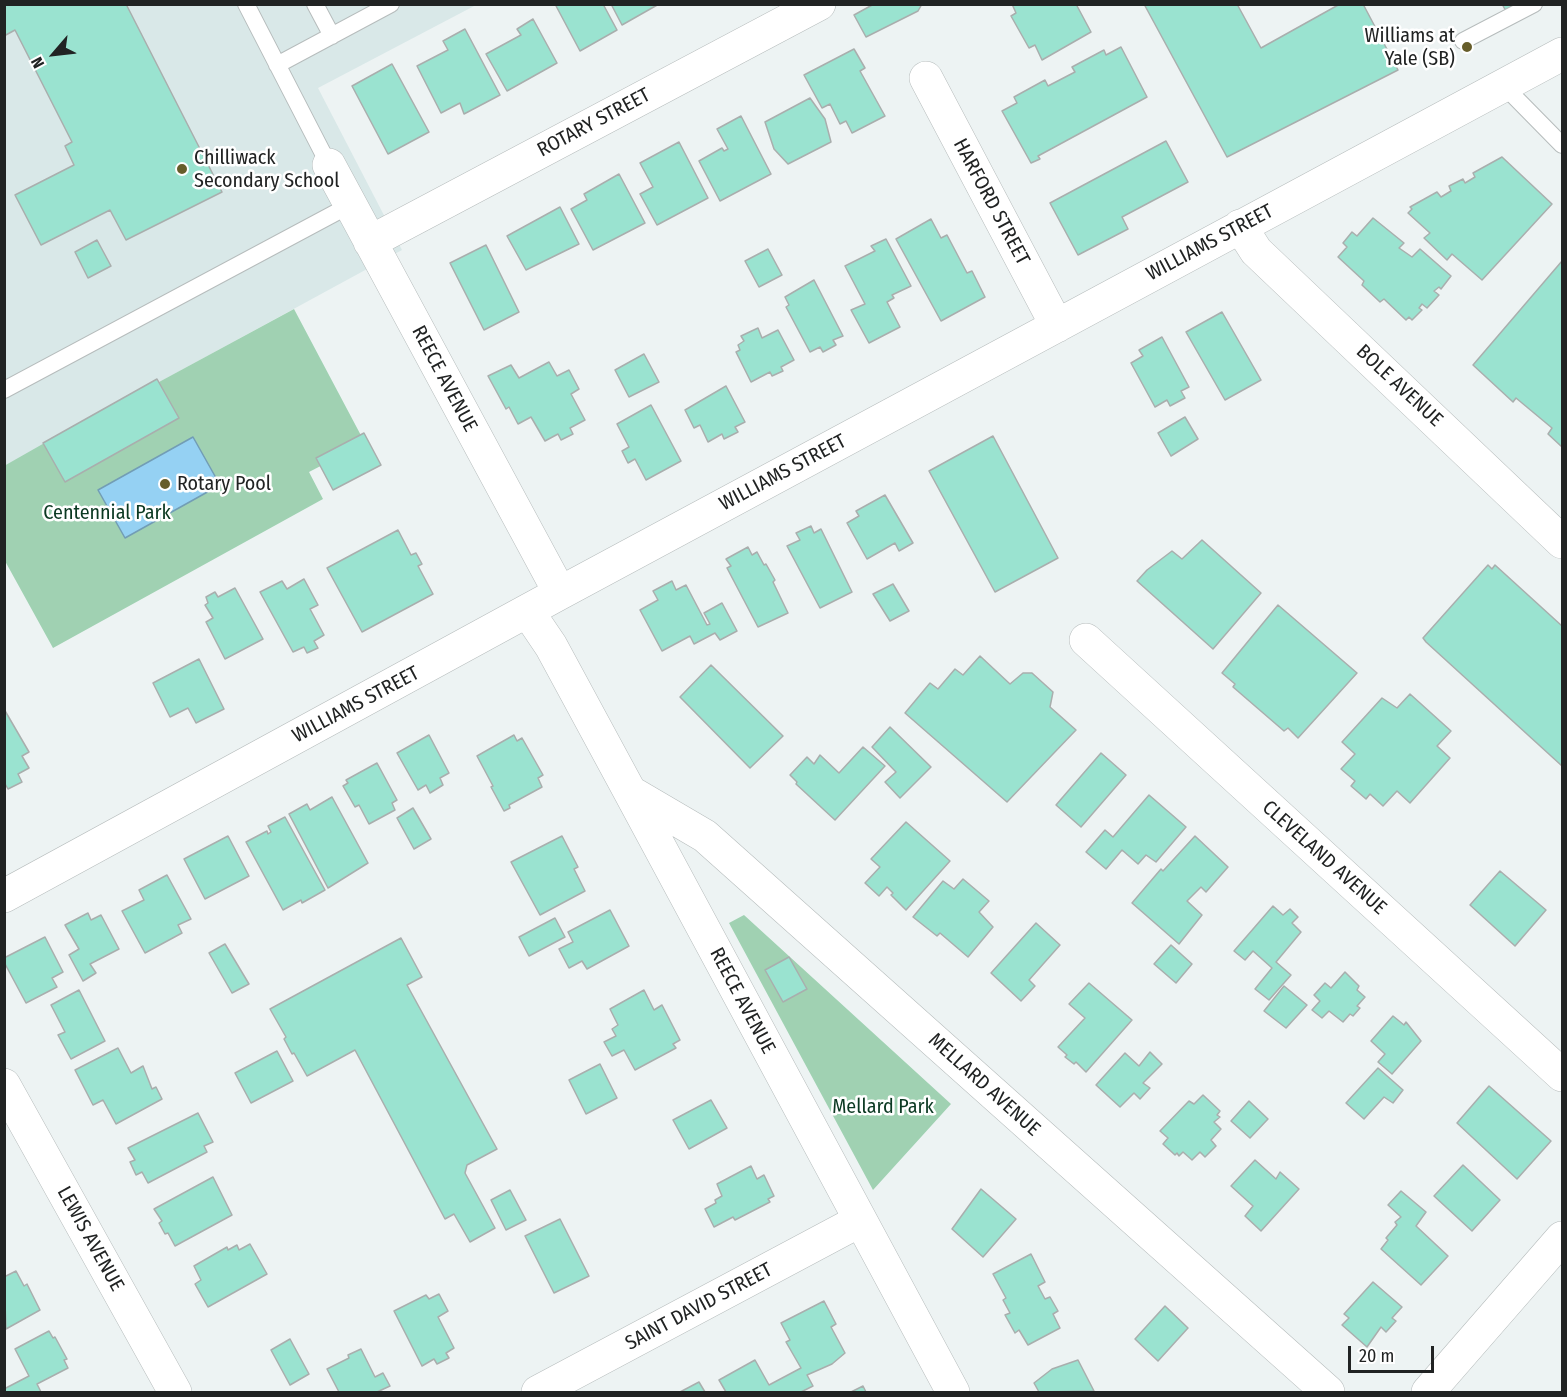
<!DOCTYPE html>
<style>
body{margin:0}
#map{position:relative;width:1567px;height:1397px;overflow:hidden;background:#edf3f3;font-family:"Fira Sans Condensed",sans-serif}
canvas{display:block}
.frame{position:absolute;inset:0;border:6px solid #212323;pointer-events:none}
.north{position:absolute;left:24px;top:24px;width:60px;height:60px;-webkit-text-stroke:4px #fff;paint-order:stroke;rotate:242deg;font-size:16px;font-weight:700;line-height:24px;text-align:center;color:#212323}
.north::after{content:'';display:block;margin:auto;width:21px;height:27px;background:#212323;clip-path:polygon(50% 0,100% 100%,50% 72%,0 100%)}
.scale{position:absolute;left:1348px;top:1346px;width:86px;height:27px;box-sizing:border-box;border:3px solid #212323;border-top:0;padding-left:8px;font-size:18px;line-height:21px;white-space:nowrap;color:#212323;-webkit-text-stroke:4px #fff;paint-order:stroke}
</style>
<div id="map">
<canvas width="1567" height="1397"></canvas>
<div class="frame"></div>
<div class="north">N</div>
<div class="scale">20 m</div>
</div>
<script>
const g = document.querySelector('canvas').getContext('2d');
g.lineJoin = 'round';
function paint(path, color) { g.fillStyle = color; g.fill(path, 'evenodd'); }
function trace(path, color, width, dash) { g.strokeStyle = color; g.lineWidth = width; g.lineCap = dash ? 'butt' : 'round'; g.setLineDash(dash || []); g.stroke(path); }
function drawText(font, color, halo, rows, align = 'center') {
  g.font = font + ' "Fira Sans Condensed",sans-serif'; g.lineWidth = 5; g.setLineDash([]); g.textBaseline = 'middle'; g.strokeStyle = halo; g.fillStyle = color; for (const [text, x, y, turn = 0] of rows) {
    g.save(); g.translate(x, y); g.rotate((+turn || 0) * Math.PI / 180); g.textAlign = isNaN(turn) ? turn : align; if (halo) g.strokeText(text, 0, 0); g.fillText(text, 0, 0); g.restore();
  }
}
paint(new Path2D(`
 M5 5H476L318 88 402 250 5 466Z`), '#d9e8e8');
paint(new Path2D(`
 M294 309 365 443 309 472 323 499 53 648 5 561 4 466 157 379 159 382Z
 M744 915 951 1104 873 1190 729 923Z`), '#a0d1b2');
const water = new Path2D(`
 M193 437 220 485 125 538 98 490Z`);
paint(water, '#95d1f3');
trace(water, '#729db5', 1.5);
const building = new Path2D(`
 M4 4H126L222 192 126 240 110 210 41 245 15 195 74 165 65 146 72 142 15 30 4 36Z
 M555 4H603L617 30 580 51Z
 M611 4H659L622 25Z
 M874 4H922L918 11 866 37 854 15Z
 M1012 4H1076L1091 32 1042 60 1035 45 1029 48 1011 16 1016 13Z
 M1144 4H1237L1261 48 1340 4H1363L1398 70 1227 157Z
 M1502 4H1523L1507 13Z
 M533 19 557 63 507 91 486 54 521 35 517 29Z
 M465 29 500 95 464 114 460 103 441 113 417 66 448 50 443 41Z
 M1121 47 1147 97 1038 156 1040 159 1031 163 1002 111 1017 103 1014 97 1045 80 1048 86 1075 72 1072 67 1104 50 1106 55Z
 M854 49 865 68 860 71 885 116 852 133 846 121 840 124 830 104 822 108 804 75Z
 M392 64 429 132 388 154 352 86Z
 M810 98 825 119 831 142 788 164 774 149 765 122Z
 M741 116 771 174 720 201 699 161 722 148 724 151 728 149 717 129Z
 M1166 141 1188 182 1122 217 1128 229 1078 255 1050 203Z
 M679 142 708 198 657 225 640 194 653 187 640 163Z
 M1502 157 1552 204 1482 280 1452 254 1447 260 1424 238 1430 233 1408 213 1412 209 1410 207 1437 192 1441 197 1451 191 1449 186 1463 179 1465 183 1475 177 1473 173Z
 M619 174 645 223 593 250 571 209 587 200 584 194Z
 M560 207 579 244 526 270 507 236Z
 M1373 218 1404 243 1399 248 1412 257 1420 249 1451 276 1441 289 1439 287 1434 291 1439 295 1427 308 1422 304 1419 308 1422 310 1412 320 1409 317 1406 320 1384 299 1380 302 1362 285 1364 281 1338 257 1347 247 1343 243 1352 232 1357 236Z
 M931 219 941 238 947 235 967 273 972 271 985 297 941 321 896 239Z
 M886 239 911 286 892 295 894 298 887 302 900 327 869 343 851 310 865 304 845 266 875 251 871 246Z
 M97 240 111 266 88 278 75 252Z
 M486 245 519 312 484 330 450 263Z
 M768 249 782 275 759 287 745 261Z
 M1562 261V447L1548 434 1552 428 1516 398 1513 402 1473 365Z
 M814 280 843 336 833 340 836 345 823 352 820 347 810 352 786 307 789 305 785 297Z
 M1222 312 1261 380 1225 400 1186 332Z
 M758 328 762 338 778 330 794 360 781 367 783 371 772 376 770 372 751 382 736 352 740 350 738 345 744 341 741 336Z
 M1162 337 1189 387 1181 391 1185 398 1170 406 1167 400 1155 407 1131 363 1143 356 1139 350Z
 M644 354 659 382 629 397 615 370Z
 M549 362 557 376 569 370 579 389 571 394 585 420 570 428 573 434 561 440 558 434 545 441 531 417 518 424 509 407 506 409 488 376 511 365 519 378Z
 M157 379 179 418 65 482 43 443Z
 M726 386 745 422 735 427 738 432 724 439 722 434 708 442 700 425 694 428 685 410Z
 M651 405 681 461 646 480 635 459 628 463 622 451 629 447 617 424Z
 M1185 417 1198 439 1171 456 1158 433Z
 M364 433 381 465 333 490 316 458Z
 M993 436 1058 558 995 592 929 471Z
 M885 495 913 543 899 551 895 543 867 559 847 523 859 516 856 511Z
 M811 526 814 533 821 529 852 592 820 608 787 546 800 540 796 533Z
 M398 530 411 555 416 553 422 564 418 566 433 594 362 632 327 568Z
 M1202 540 1261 593 1213 649 1137 581 1147 570 1172 551 1182 559Z
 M748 547 752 555 757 552 764 565 766 564 775 580 773 582 788 613 758 627 727 568 731 566 726 559Z
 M1488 565 1492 569 1495 565 1562 626V766L1426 642 1423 638Z
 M304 579 318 605 310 609 324 635 314 641 318 648 307 653 304 647 293 652 260 592 282 581 287 589Z
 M672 581 676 590 686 585 707 625 710 624 704 613 722 603 737 631 720 640 715 633 694 644 690 636 662 651 640 610 658 600 653 591Z
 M893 584 909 611 890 621 873 594Z
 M235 588 263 639 225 659 206 622 213 618 205 605 208 603 206 597 215 592 218 597Z
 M1278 605 1357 673 1298 738 1288 728 1284 731 1233 687 1235 684 1222 673Z
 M980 656 1010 684 1023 673H1032L1053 692 1050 707 1076 730 1007 802 905 713 930 683 938 689 955 669 963 675Z
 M199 659 224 709 196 723 188 708 170 717 153 683Z
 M711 665 783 736 750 768 680 697Z
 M1410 694 1451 731 1437 746 1450 758 1410 803 1397 791 1383 806 1370 794 1366 799 1351 786 1355 781 1341 769 1355 754 1342 742 1382 698 1397 708Z
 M4 709 29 752 22 756 29 768 18 774 22 782 8 789 4 782Z
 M890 727 931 767 900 798 885 782 896 772 872 747Z
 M429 735 449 773 440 778 443 785 430 793 426 785 418 790 397 753Z
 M514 735 517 741 522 738 543 775 538 778 542 787 509 805 510 808 504 811 491 787 493 786 477 756Z
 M863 747 885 766 835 820 796 784 797 782 790 775 807 757 814 764 820 755 839 773Z
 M1101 753 1126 775 1081 827 1056 805Z
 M377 763 397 800 392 803 395 810 369 824 359 805 355 807 343 786 348 783 346 780Z
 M1149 795 1186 827 1156 862 1146 855 1138 864 1122 850 1106 869 1086 852 1105 830 1113 837Z
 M332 797 368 863 328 888 289 814 307 804 310 810Z
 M413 808 431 839 414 849 397 818Z
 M285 817 325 890 302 903 301 900 283 910 246 842 267 831 268 834 271 832 268 826Z
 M906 822 950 861 906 910 891 895 893 893 887 887 879 896 865 883 880 867 871 859Z
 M228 836 249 876 205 899 184 859Z
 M562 836 578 867 574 869 585 891 540 915 511 862Z
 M1195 836 1228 867 1206 892 1201 887 1187 901 1202 915 1179 944 1132 903 1161 869 1163 871Z
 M1500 871 1546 910 1515 946 1470 905Z
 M167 875 191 919 178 925 182 933 145 953 122 911 144 900 139 890Z
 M963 879 989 901 979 912 993 927 968 957 940 933 937 936 913 917 943 881 954 889Z
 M1273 906 1283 915 1290 909 1298 917 1292 923 1301 932 1276 962 1291 975 1269 1000 1255 989 1272 968 1253 951 1245 960 1234 951Z
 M610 910 629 946 587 969 582 961 569 968 559 949 573 942 568 932Z
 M88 913 91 920 101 915 119 949 90 964 96 973 83 981 69 955 79 949 65 925Z
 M555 918 565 937 529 956 519 937Z
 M1036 923 1060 945 1029 980 1035 986 1021 1001 991 973Z
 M45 937 63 972 52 978 57 987 26 1003 4 962V958Z
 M401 938 422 977 407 985 497 1149 467 1165 465 1173 495 1228 470 1242 454 1214 445 1219 355 1050 307 1076 294 1053 292 1054 284 1039 286 1037 270 1009Z
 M225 944 249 984 232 993 209 953Z
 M1171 945 1192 964 1176 983 1154 964Z
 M789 957 807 989 783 1002 765 970Z
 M1345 972 1359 986 1357 990 1365 997 1357 1006 1360 1008 1353 1016 1350 1014 1343 1022 1329 1011 1322 1018 1312 1010 1320 1001 1314 995 1325 983 1331 988Z
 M1089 983 1132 1020 1086 1072 1076 1062 1074 1064 1065 1057 1067 1055 1058 1047 1085 1018 1069 1004Z
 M1284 986 1307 1005 1286 1028 1264 1011Z
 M79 990 105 1041 71 1059 58 1035 65 1032 51 1005Z
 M644 990 654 1010 662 1005 680 1040 673 1044 676 1048 635 1070 624 1050 612 1056 604 1042 616 1036 612 1029 618 1025 610 1009Z
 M1393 1016 1404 1025 1406 1022 1421 1041 1392 1074 1378 1062 1385 1054 1371 1041Z
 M118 1048 131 1073 143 1066 152 1089 156 1087 162 1099 116 1124 103 1100 93 1105 75 1070Z
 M277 1051 293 1081 251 1103 235 1073Z
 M1150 1052 1162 1064 1143 1083 1150 1088 1140 1099 1134 1093 1120 1107 1096 1085 1125 1053 1139 1066Z
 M600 1064 617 1098 586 1114 569 1080Z
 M1378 1068 1403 1090 1393 1103 1384 1097 1364 1119 1346 1103Z
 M1489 1086 1551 1141 1517 1179 1457 1123Z
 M1203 1095 1220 1111 1217 1115 1220 1117 1214 1122 1221 1129 1211 1140 1216 1146 1205 1157 1200 1152 1192 1160 1183 1152 1179 1156 1177 1153 1175 1155 1163 1144 1168 1138 1160 1131 1189 1101 1194 1104Z
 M711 1100 727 1128 689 1149 673 1120Z
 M1249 1101 1268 1119 1250 1138 1231 1121Z
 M198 1113 213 1142 204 1146 207 1152 148 1183 142 1172 136 1175 130 1162 135 1160 128 1148Z
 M1255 1160 1276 1179 1280 1172 1299 1189 1261 1231 1245 1216 1253 1206 1231 1186Z
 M1463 1165 1500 1200 1472 1231 1434 1196Z
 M751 1166 757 1179 764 1175 774 1196 768 1199 770 1202 735 1220 733 1217 714 1227 705 1209 716 1203 715 1200 722 1196 717 1184Z
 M213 1177 232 1215 175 1246 168 1233 165 1234 159 1223 162 1221 154 1209Z
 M981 1189 1016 1219 983 1257 952 1229Z
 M510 1190 526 1220 506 1230 491 1200Z
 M1401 1191 1426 1212 1416 1226 1448 1256 1421 1285 1381 1249 1388 1240 1386 1238 1397 1225 1395 1222 1401 1217 1388 1205Z
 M560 1219 589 1276 554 1293 525 1236Z
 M250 1244 267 1274 208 1307 195 1284 201 1280 194 1266 227 1247 228 1250 237 1245 239 1250Z
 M1031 1254 1045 1282 1038 1286 1045 1299 1050 1297 1058 1311 1053 1314 1060 1328 1028 1345 1019 1330 1015 1333 1005 1315 1010 1313 1003 1300 1006 1298 993 1274Z
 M16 1271 24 1286 27 1284 40 1310 6 1329 4 1277Z
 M1373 1282 1402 1307 1392 1318 1396 1321 1386 1332 1381 1327 1367 1347 1342 1325 1349 1318 1344 1314Z
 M439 1294 448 1311 438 1317 454 1348 446 1353 449 1358 437 1364 434 1359 422 1366 394 1311 426 1295 429 1299Z
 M824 1301 836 1324 831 1327 845 1353 832 1364 807 1375 813 1386 801 1392H726L719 1380 755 1360 769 1385 801 1368 786 1342 790 1340 781 1323Z
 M1165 1306 1188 1328 1158 1361 1135 1339Z
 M49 1331 53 1338 55 1337 67 1359 64 1360 68 1368 37 1384 41 1392H4V1389L29 1376 15 1349Z
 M290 1339 309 1374 290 1385 271 1350Z
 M361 1349 375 1377 383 1373 390 1386 377 1392H339L327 1369 349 1358 348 1355Z
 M1078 1360 1094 1391 1039 1392 1034 1383 1052 1369Z
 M699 1382 705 1392H680Z
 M863 1386 866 1392H851Z`);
paint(building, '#9ae3d0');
trace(building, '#a9aead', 1.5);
const service = new Path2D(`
 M246 4 329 165
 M315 4 332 36
 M1463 41 1534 4
 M277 65 391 4
 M1504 86 1562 145
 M4 390 350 205`);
const minor = new Path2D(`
 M926 78 1057 326
 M329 165 560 593
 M1240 226 1256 251 1562 542
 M370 242 819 4
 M528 612 551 646 630 792 953 1392
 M1086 640 1562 1075
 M630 792 705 836 1328 1392
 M4 896 560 593 1562 54
 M4 1085 175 1392
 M538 1392 859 1221
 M1428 1392 1562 1238`);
trace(service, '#b6bcbc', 18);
trace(minor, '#b6bcbc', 34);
trace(service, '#fff', 16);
trace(minor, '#fff', 33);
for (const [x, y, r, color] of [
 [1467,47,6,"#665d2a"],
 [182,169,6,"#665d2a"],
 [165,484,6,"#665d2a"]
]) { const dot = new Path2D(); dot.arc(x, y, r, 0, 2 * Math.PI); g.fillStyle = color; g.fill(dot); trace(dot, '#fff', 2); }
drawText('20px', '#212323', '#fff', [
 ["Williams at",1455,36,"right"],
 ["Yale (SB)",1455,59,"right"],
 ["Chilliwack",194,158],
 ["Secondary School",194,181],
 ["Rotary Pool",177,484]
], 'left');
drawText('20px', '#212323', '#fff', [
 ["ROTARY STREET",594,123,-28],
 ["HARFORD STREET",991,202,62],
 ["WILLIAMS STREET",1210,243,-28],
 ["REECE AVENUE",444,379,62],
 ["BOLE AVENUE",1399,386,43],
 ["WILLIAMS STREET",783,473,-28],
 ["WILLIAMS STREET",356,705,-28],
 ["CLEVELAND AVENUE",1324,858,42],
 ["REECE AVENUE",742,1001,62],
 ["MELLARD AVENUE",984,1085,42],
 ["LEWIS AVENUE",90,1239,61],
 ["SAINT DAVID STREET",699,1307,-28]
]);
drawText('20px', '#0b3922', '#fff', [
 ["Centennial Park",107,513],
 ["Mellard Park",883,1107]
]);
</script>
